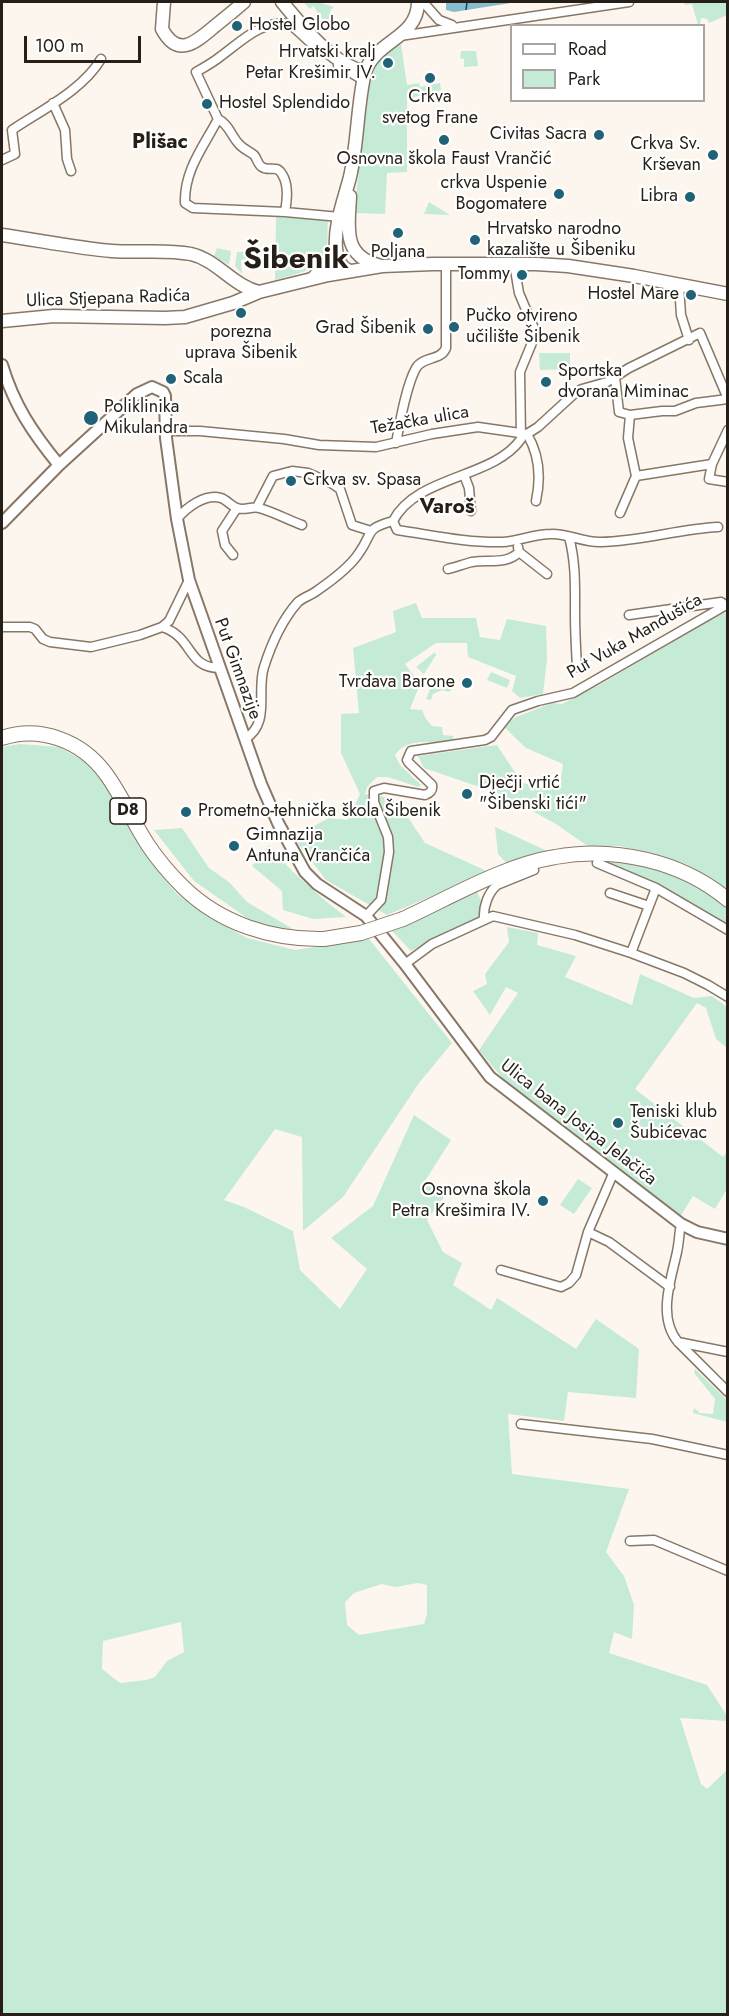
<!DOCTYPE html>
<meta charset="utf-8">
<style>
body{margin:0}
#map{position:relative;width:729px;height:2016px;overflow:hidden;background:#fdf6ee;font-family:Jost,sans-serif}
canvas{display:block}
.frame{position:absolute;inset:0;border:3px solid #251f18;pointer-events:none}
.legend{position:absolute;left:510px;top:24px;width:195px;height:78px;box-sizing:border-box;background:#fff;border:2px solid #a8a5a3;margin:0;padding:8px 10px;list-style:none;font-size:18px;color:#251f18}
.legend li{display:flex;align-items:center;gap:12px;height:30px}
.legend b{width:30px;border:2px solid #a8a5a3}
.scale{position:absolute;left:24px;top:36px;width:117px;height:27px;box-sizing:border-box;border:3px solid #251f18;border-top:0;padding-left:8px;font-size:18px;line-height:21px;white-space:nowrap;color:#251f18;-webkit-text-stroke:4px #fff;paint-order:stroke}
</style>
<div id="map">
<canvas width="729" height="2016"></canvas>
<div class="frame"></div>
<ul class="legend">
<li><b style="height:8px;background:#fff"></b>Road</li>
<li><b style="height:16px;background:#c5ebd6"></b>Park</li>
</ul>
<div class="scale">100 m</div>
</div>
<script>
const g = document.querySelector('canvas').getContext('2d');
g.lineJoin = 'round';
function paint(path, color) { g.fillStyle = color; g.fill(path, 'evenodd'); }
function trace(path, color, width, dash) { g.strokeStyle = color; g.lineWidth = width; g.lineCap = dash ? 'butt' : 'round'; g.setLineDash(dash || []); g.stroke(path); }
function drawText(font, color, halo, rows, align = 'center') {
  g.font = font + ' Jost,sans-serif'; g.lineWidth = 4.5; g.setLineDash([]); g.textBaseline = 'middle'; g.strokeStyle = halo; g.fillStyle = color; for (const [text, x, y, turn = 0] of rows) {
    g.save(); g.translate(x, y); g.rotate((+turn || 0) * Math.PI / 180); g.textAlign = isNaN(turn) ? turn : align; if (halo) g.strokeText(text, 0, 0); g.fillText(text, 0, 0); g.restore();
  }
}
paint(new Path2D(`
 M303 2H318L334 7 330 11 333 18 324 21 313 6 310 9Z
 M684 2H727V15L709 23 707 19 701 18 700 25H698L692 4 685 5Z
 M401 44 407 85 419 83 420 87 440 83 441 90 407 99V172L387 173 385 214 355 213 354 211 369 88 373 68 382 56Z
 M461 51H476L478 66 464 67V59L460 58Z
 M429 202 450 215 424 214Z
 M276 217 328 220C327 230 329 244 325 254 319 271 291 275 275 280Z
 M217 248 231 251 229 265 214 256Z
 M237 252H257L258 259 250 262 249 258 241 260 242 274 235 266Z
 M539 353H570V369L540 370Z
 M416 603 422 618H476L480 637 500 640 507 619 546 626 547 659 543 694 520 698 512 691 516 676 468 657 467 643H436L405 664 420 684 410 709 422 710 426 719 432 726 442 727 443 735 453 736 454 740C433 746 410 735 395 755L400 765 421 785 418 787 388 777H377L367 787 365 794 391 798 405 813 425 843 489 872 387 915 326 880 293 837 329 818 348 820 360 794 341 753V714L359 713 353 648 396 632 393 611Z
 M727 612V890L715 880 686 864 653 853 619 846 589 847 556 824 503 795 424 768 418 756 497 745 522 783 559 790 563 764 526 748 503 726 516 717 552 703 562 704 601 684 715 617Z
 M435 652 436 655 424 674 416 667Z
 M491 672 510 680 507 688 487 680Z
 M439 684 452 689 449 692 442 690 433 694 431 700 426 699 431 687Z
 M20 744 59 747 89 764 107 788 155 867 176 893 205 915 247 938 295 950 369 939 452 1043 419 1083 343 1197 303 1231 302 1137 275 1129 224 1200 244 1207 293 1231 300 1270 340 1309 367 1269 331 1238 373 1206 414 1115 451 1140 425 1181 446 1194 427 1220 443 1252 462 1263 453 1285 491 1310 497 1298 576 1349 596 1319 639 1349 636 1398 568 1392 564 1421 508 1414 512 1474 629 1489 606 1552 624 1576 634 1605 632 1639 614 1632 609 1653 707 1685 727 1716V1721L680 1718 701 1784 707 1789 727 1770 728 2014H2V747ZM418 1583 427 1585V1614L424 1624 359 1635 347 1625 345 1602 354 1593 382 1584 395 1587ZM181 1622 184 1652 167 1661 155 1677 146 1680 120 1683 102 1669 103 1641Z
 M495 827 552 853 509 866 498 854Z
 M182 828 209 868 229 882 247 902 293 929 260 927 194 881 154 830Z
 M269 845C290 872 319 896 346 917L313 919 283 910 282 891 252 866Z
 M612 860C655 866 694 881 727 908V928L610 865Z
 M477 892 487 913 411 951 392 931Z
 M507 927 538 933 537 945 576 956 565 977 632 1005 640 974 694 998 712 996 727 1007V1048L716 1039 706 1008 697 1003 635 1089 723 1157 727 1152V1189L715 1209 693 1196 680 1217 617 1172 505 1081 479 1050 518 993 506 987 490 1015 473 991 487 984 485 974 509 942Z
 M578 1179 592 1188 574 1214 560 1205Z
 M695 1369 727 1400V1422L693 1413 694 1408 700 1413 713 1414 715 1399 694 1373Z`), '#c5ebd6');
paint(new Path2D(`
 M446 2H517L454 12 446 10Z`), '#86bcd0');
trace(new Path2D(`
 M466 10 467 2`), '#184655', 1.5, [8, 6]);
const minor = new Path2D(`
 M423 2 439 20 452 25
 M400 36 629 2
 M338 65 363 80
 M53 103 65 130 67 159 71 171
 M218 119C204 146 184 170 185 203L193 208 285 212 340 217
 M2 160 15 154 12 130C40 111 83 90 101 59
 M285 212C287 200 289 185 282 174 276 164 269 172 262 167 258 165 257 158 254 155 249 151 243 149 239 144 231 136 229 124 218 119L196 72C205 67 214 62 221 56 242 41 261 20 290 24L314 46
 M679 285 681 315 689 340
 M615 377 619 412 630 415 628 438 636 476 620 513
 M630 415 662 411H675L696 403 728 399
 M728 430 712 464 709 479 728 482
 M165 431H200L284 439 319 445 376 447 432 434 478 427 527 434 538 427 574 394 582 389 607 382 629 368 700 333 728 399
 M527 434C539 454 541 478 536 501
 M396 443C400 422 406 386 416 368 423 356 441 361 446 348V264
 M464 475 469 488 471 511
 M636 476 712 464
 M257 507 273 476 292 471 308 473 331 483 340 489 352 525 371 531
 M177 519C186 508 205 493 221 498 227 500 231 506 237 508 244 511 252 506 259 508 274 512 288 520 302 525
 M393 521 397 530C432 535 467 543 502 542 519 541 534 534 551 534 567 533 584 543 601 542 641 541 679 529 718 527
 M569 537C576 563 575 587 575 614 575 631 576 649 577 667
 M518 547 519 552 547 574
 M233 555 225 545 222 531 237 508
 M448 569C456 567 464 564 472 562 488 559 507 565 519 552
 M629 615 721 602 725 605
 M2 627H30L35 629 43 639 50 642 91 647 140 635 162 627 169 621 189 580
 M162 627C194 637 186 668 220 668
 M245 739C271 723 256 691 264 667 271 645 282 620 298 602 304 597 312 595 318 590 331 581 350 567 359 553 374 532 364 529 393 521 417 475 493 479 521 439L520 372 536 333 519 293 514 264
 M597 863 656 888 728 930
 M610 893 649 906
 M366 916 381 900 389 852 388 837 374 802V791L384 788 425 795C430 793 433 791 432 785L409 763 407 760 411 751 485 740 491 737 512 710 538 701 573 693 728 604
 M484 919C483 907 488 893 497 885L534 870
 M631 953 656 888
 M405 964 432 944 493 916 575 935 631 953 684 973 708 985 728 997
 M681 1224C679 1234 679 1243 677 1252 671 1280 657 1317 678 1342L728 1392
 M588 1232 609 1242 670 1287
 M501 1270 561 1287 569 1283 576 1275 588 1232 613 1174
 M678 1342 728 1352
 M521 1424 652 1439 728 1455
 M630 1541 654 1540 728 1571`);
const tertiary = new Path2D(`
 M2 365C14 405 32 432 59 465
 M2 523 59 465 137 394 152 387 163 392 165 396 166 438 177 519 189 580 261 784 278 823 305 872 317 884 366 916 405 964 490 1077 681 1224 697 1232 728 1239`);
const secondary = new Path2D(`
 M164 2 162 29C178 59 196 42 215 26 225 18 235 10 244 2
 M282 2C303 27 332 64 365 72
 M350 196C349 225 341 255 378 265
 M2 235C38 240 75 248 112 251 138 253 165 249 191 254 217 260 233 286 259 292
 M350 271C340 268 337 258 336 249 334 225 344 200 350 177 358 142 357 106 365 72 376 40 418 38 418 2
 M314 277 327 264 336 248
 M2 321 54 316 165 318 185 317 233 303 259 292 328 275 382 266 433 264H536L568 266 634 276 728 294`);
const primary = new Path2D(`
 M2 738C40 725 82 741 106 774 122 796 133 822 148 845 158 860 170 874 183 887 221 924 272 940 324 939
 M403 919C449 898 505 865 555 857 614 846 682 861 728 900`);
trace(minor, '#877766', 11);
trace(tertiary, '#877766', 14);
trace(secondary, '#877766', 15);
trace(primary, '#877766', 16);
trace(minor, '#fff', 8);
trace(tertiary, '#fff', 10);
trace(secondary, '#fff', 12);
trace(primary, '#fff', 14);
const primaryBridge = new Path2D(`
 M324 939 361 933 403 919`);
trace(primaryBridge, '#877766', 16, []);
trace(primaryBridge, '#fff', 14);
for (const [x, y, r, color] of [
 [237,26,6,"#206276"],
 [388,63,6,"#206276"],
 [430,78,6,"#206276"],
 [207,104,6,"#206276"],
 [599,135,6,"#206276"],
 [444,140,6,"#206276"],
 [713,155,6,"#206276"],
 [559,194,6,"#206276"],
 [690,197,6,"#206276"],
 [398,233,6,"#206276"],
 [475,240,6,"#206276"],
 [522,275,6,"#206276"],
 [691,295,6,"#206276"],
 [241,313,6,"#206276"],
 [454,327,6,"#206276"],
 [428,329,6,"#206276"],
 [171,379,6,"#206276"],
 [546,382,6,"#206276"],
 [91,418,8,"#206276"],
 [291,481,6,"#206276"],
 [467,683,6,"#206276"],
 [467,794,6,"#206276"],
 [186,812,6,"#206276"],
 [234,846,6,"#206276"],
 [618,1123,6,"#206276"],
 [543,1201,6,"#206276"]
]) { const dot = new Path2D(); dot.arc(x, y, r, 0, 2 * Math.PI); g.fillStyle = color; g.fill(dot); trace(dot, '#fff', 2); }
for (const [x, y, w] of [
 [128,811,36]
]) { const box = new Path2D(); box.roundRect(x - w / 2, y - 13, w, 26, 4.5); g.fillStyle = '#fff'; g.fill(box); trace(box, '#251f18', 1.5); }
drawText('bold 16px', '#251f18', null, [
 ["D8",128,811]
]);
drawText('18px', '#251f18', '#fff', [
 ["Hostel Globo",249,26],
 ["Hrvatski kralj",376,53,"right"],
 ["Petar Krešimir IV.",376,74,"right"],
 ["Crkva",430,98,"center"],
 ["svetog Frane",430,119,"center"],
 ["Hostel Splendido",219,104],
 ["Civitas Sacra",587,135,"right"],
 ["Crkva Sv.",701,145,"right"],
 ["Krševan",701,166,"right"],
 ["Osnovna škola Faust Vrančić",444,160,"center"],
 ["crkva Uspenie",547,184,"right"],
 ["Bogomatere",547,205,"right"],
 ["Libra",678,197,"right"],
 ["Hrvatsko narodno",487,230],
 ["kazalište u Šibeniku",487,251],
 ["Poljana",398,253,"center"],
 ["Tommy",510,275,"right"],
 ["Hostel Mare",679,295,"right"],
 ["Pučko otvireno",466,317],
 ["učilište Šibenik",466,338],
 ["Grad Šibenik",416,329,"right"],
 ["porezna",241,333,"center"],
 ["uprava Šibenik",241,354,"center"],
 ["Sportska",558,372],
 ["dvorana Miminac",558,393],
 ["Scala",183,379],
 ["Poliklinika",104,408],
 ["Mikulandra",104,429],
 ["Crkva sv. Spasa",303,481],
 ["Tvrđava Barone",455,683,"right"],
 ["Dječji vrtić",479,784],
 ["\"Šibenski tići\"",479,805],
 ["Prometno-tehnička škola Šibenik",198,812],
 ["Gimnazija",246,836],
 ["Antuna Vrančića",246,857],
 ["Teniski klub",630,1113],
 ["Šubićevac",630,1134],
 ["Osnovna škola",531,1191,"right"],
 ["Petra Krešimira IV.",531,1212,"right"]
], 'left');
drawText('18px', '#251f18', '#fff', [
 ["Ulica Stjepana Radića",108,299,-2],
 ["Težačka ulica",420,421,-10],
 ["Put Vuka Mandušića",635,637,-30],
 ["Put Gimnazije",237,669,70],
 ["Ulica bana Josipa Jelačića",578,1123,38]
]);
drawText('bold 21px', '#251f18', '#fff', [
 ["Plišac",160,143],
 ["Varoš",447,508]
]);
drawText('bold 30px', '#251f18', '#fff', [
 ["Šibenik",296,261]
]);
</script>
